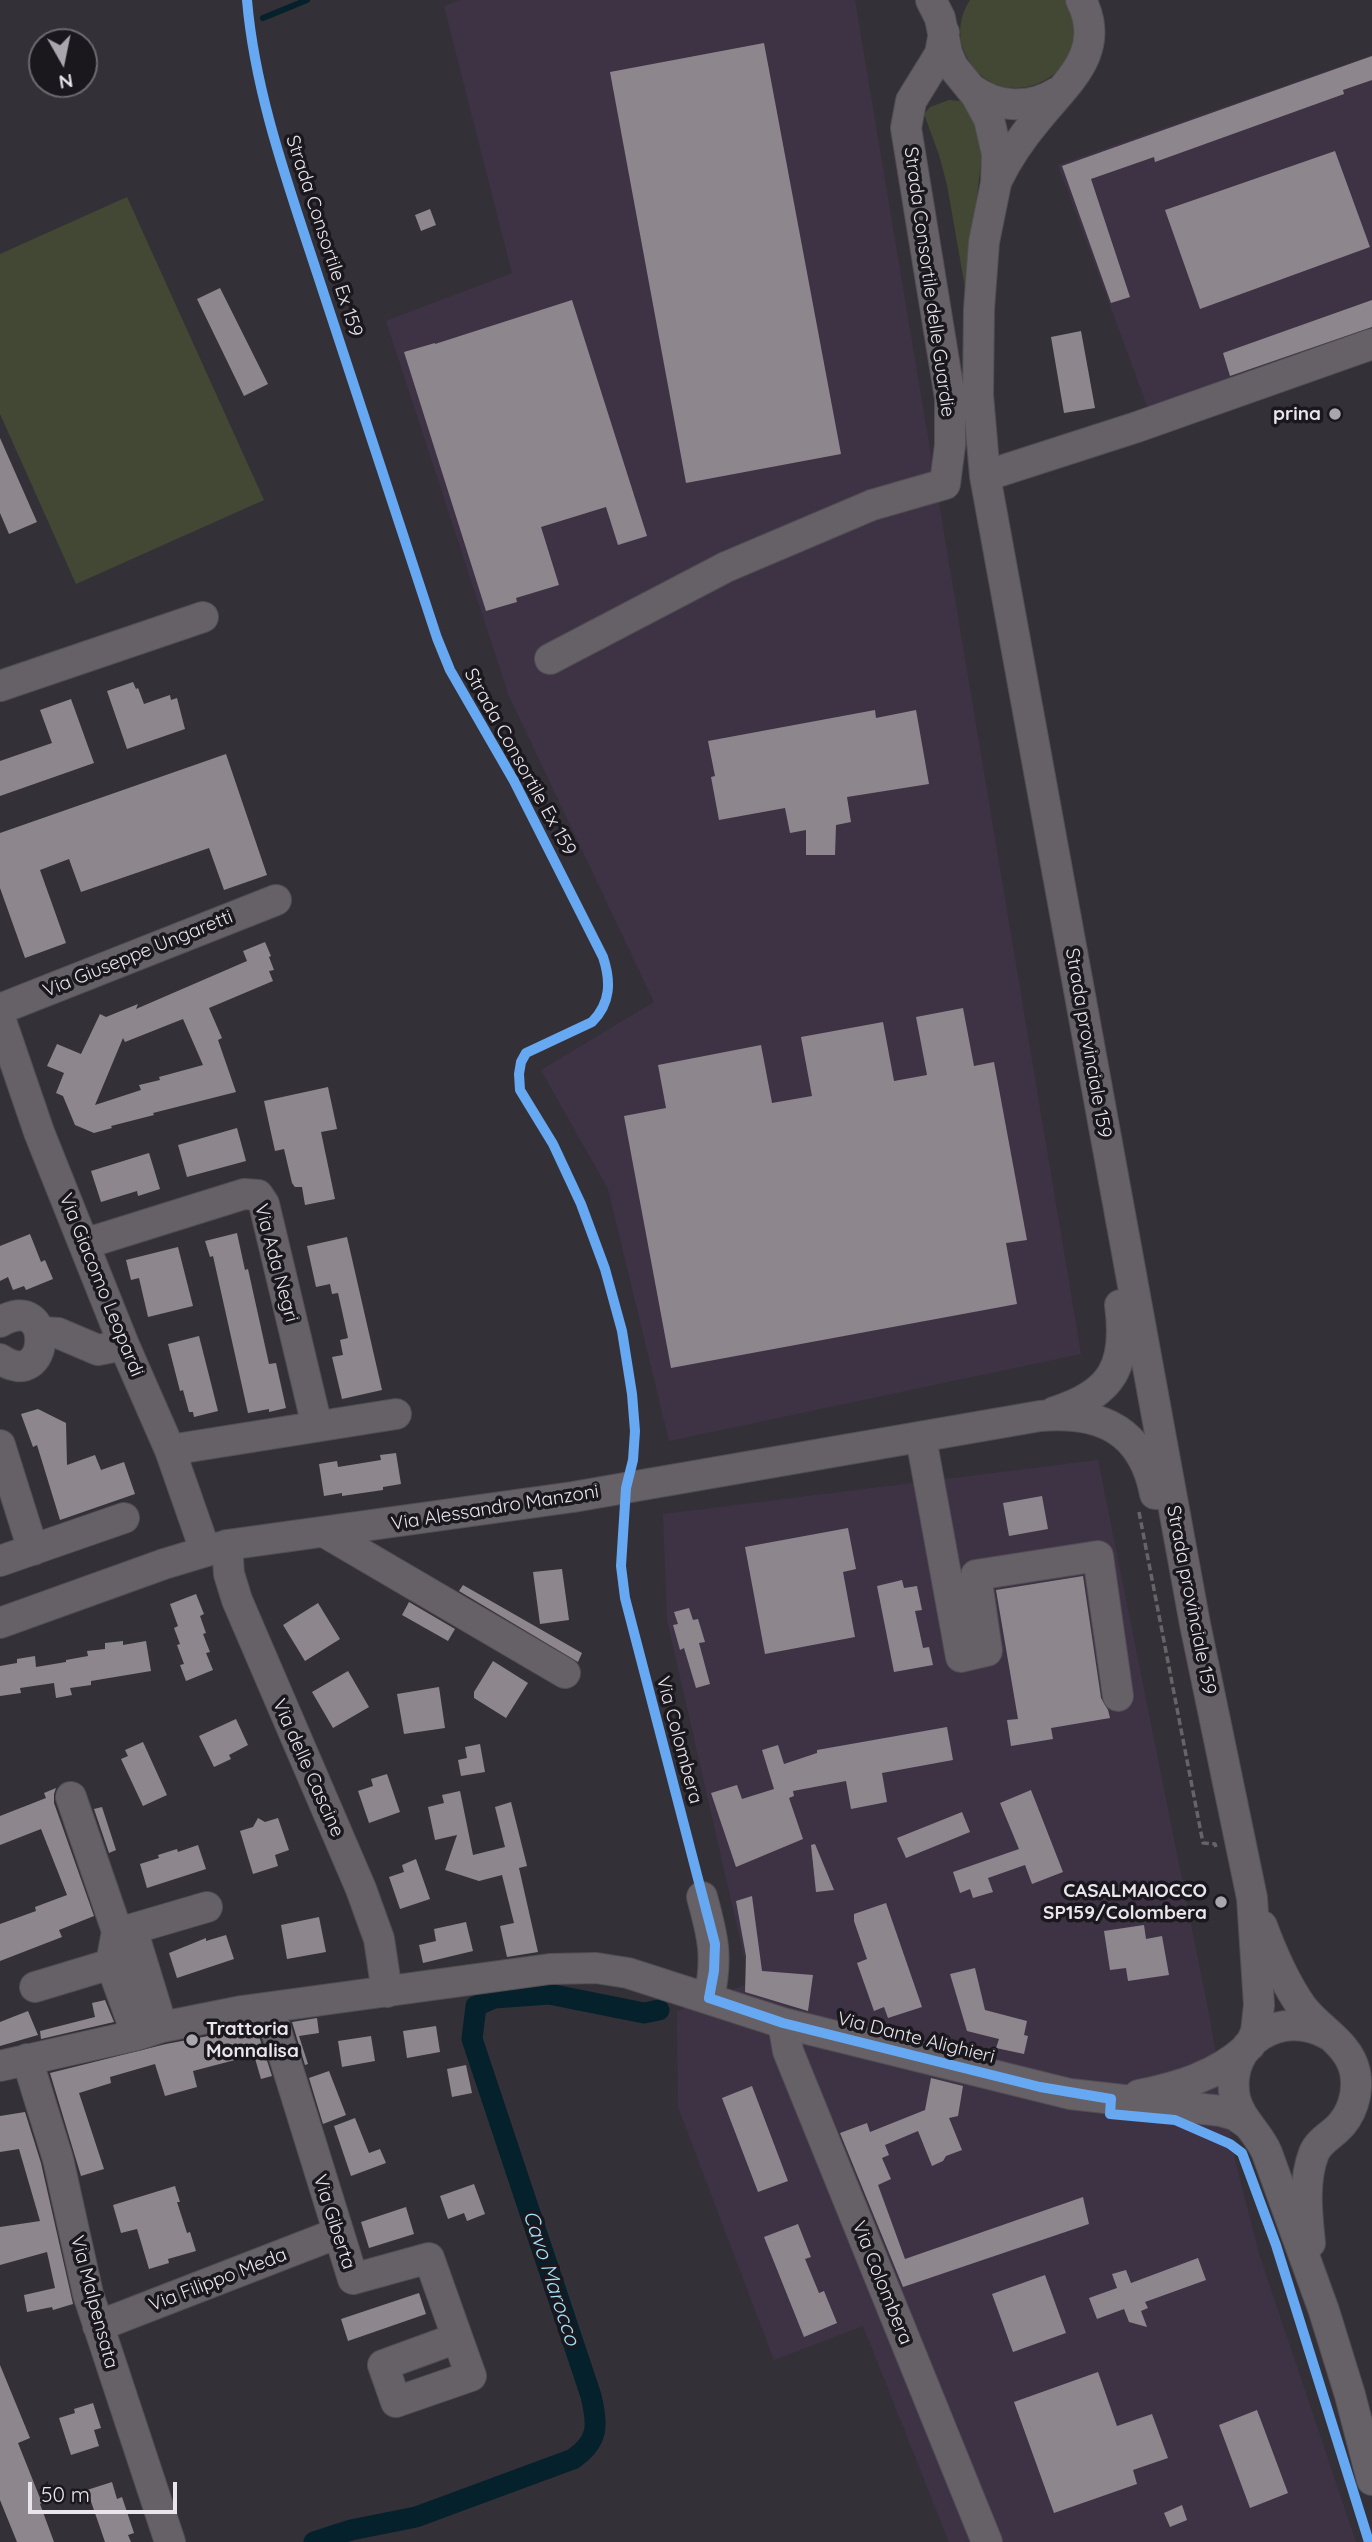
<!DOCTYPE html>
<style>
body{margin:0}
#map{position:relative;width:1372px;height:2542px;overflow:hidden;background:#343037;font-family:Quicksand,sans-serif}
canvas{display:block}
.north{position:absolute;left:28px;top:28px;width:70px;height:70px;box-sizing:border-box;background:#1a171d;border:2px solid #6d6970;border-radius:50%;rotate:171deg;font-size:19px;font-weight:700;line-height:28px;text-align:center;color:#eae5ed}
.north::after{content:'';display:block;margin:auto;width:24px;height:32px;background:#aaa6ad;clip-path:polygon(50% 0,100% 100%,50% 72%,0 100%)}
.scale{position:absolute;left:28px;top:2482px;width:149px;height:32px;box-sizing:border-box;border:4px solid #eae5ed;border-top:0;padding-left:9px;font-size:21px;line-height:24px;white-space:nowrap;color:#eae5ed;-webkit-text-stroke:5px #1a171d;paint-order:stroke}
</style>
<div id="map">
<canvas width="1372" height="2542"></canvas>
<div class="north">N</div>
<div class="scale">50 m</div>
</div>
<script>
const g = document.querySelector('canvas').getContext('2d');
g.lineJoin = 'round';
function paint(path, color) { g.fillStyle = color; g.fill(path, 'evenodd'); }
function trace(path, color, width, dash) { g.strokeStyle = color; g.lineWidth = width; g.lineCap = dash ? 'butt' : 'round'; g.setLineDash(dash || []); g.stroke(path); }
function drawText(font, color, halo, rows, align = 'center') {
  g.font = font + ' Quicksand,sans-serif'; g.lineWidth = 7; g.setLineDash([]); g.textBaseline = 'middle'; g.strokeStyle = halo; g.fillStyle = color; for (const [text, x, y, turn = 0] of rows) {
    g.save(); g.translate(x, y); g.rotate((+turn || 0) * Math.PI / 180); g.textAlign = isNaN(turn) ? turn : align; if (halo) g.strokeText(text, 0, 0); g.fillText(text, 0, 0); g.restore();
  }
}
paint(new Path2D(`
 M461 0H855L1081 1354 669 1441 608 1189 541 1070 654 1002 509 696 386 321 512 273 444 6Z
 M1372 55V331L1149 411 1058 165Z
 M1098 1460 1209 2014 1235 2160 1260 2257 1356 2542H949L863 2326 774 2360 678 2107 677 2011 750 1983 667 1620 663 1514Z`), '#3e3345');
paint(new Path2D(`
 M970 0H1066C1110 68 998 130 964 51 957 34 960 15 970 0Z
 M949 100 960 101 972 109 983 144 966 293 947 185 939 155 924 114 930 107Z
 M127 197 264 500 76 584 0 414V254Z`), '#424834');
trace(new Path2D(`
 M263 18 307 0`), '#05212b', 6);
trace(new Path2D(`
 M314 2542 351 2530 416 2517 573 2459C599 2441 598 2425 591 2396L472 2039 476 2006 494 1998 549 1994 644 2013 659 2010`), '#05212b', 21);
paint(new Path2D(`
 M764 43 841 454 686 483 610 72Z
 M1372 56V80L1343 90 1344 94 1155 162 1154 157 1091 179 1130 297 1111 303 1062 166Z
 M1335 151 1370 247 1200 309 1165 210Z
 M430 209 436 225 421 231 415 215Z
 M220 288 268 384 244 396 197 299Z
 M572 300 647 536 618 545 606 507 541 527 559 585 516 598 517 602 486 611 404 352 435 343V344Z
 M1372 300V327L1230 376 1223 353Z
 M1081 331 1095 408 1064 413 1051 337Z
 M0 438 37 522 9 534 0 513Z
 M133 682 136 689 138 688 144 704 170 695 171 700 177 698 185 729 127 749 107 691Z
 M71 699 94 763 0 796V761L52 743 40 710Z
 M875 710 876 718 916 710 929 784 847 797 851 822 836 825 835 855H806V830L790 833 785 808 719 820 711 777 715 776 708 741Z
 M226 754 267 875 224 890 209 848 81 892 69 859 40 870 66 943 25 958 0 888V833Z
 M265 942 271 956 269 957 274 970 269 971 273 981 209 1008 222 1038 218 1040 236 1092 153 1113 154 1115 111 1126 112 1128 94 1133 75 1125 63 1096 56 1093 64 1073 47 1066 57 1044 81 1054 100 1014 106 1017 138 1004 136 1009 247 961 243 951ZM183 1019 203 1065 159 1077 160 1080 139 1085 141 1090 95 1105 123 1038 125 1042Z
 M963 1008 974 1066 994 1062 1027 1240 1006 1243 1017 1304 671 1368 624 1116 666 1108 658 1065 761 1045 772 1103 812 1096 801 1037 883 1022 894 1081 927 1075 916 1017Z
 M328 1087 337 1129 321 1132 335 1199 305 1205 302 1187H295L292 1183 284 1149 275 1151 264 1101Z
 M237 1128 246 1161 187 1177 178 1145Z
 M149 1153 160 1189 138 1196 137 1191 101 1202 91 1171Z
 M237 1233 245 1270 248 1269 269 1364 276 1363 286 1408 269 1412V1409L248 1413 213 1256 210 1257 205 1241Z
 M30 1234 41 1262 45 1260 53 1279 26 1290 24 1286 13 1290 8 1277 0 1281V1246Z
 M347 1237 382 1390 342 1399 332 1357 343 1355 340 1340 348 1338 338 1293 332 1294 330 1284 316 1287 307 1246Z
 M178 1247 193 1306 148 1317 139 1278 131 1280 126 1260Z
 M199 1336 218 1411 194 1417 193 1412H189L183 1390 180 1391 168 1344Z
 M38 1409 66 1423 67 1465 95 1455 101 1470 124 1462 135 1494 60 1520 37 1445 33 1447 21 1414Z
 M396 1453 401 1484 383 1487V1490L342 1496V1493L324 1496 319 1464 337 1461 338 1467 381 1460 380 1455Z
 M1042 1496 1048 1529 1009 1536 1003 1503Z
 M848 1528 856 1569 843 1572 855 1637 765 1654 745 1547Z
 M562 1569 569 1620 540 1624 533 1572Z
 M1083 1576 1101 1698 1108 1710 1110 1718 1051 1728 1053 1739 1011 1746 1007 1720 1018 1719 996 1590Z
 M902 1580 904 1588 917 1586 922 1610 915 1611 923 1648 929 1647 933 1665 894 1672 877 1586Z
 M463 1585 582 1653 578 1662 459 1591Z
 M196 1594 204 1614 200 1616 206 1633 203 1634 210 1652 206 1653 213 1670 186 1681 180 1665 184 1664 177 1645 180 1644 174 1628 178 1626 170 1604Z
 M409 1602 455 1629 448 1641 402 1615Z
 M318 1603 340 1639 305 1661 283 1625Z
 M689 1608 693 1620 698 1619 705 1642 699 1643 710 1684 696 1688 684 1648 680 1650 673 1625 678 1624 674 1612Z
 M123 1641V1645L146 1641 151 1671 91 1681V1685L70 1688 72 1695 56 1698 54 1683 20 1688 21 1693 0 1696V1666L17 1663V1659L35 1656 36 1667 66 1662V1660L88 1656 87 1651 105 1649V1643Z
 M493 1661 528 1683 506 1718 474 1698V1692Z
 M348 1671 369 1707 333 1728 312 1692Z
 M439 1687 445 1728 404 1734 397 1694Z
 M236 1719 248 1745 229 1755 231 1759 214 1767 199 1736Z
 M947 1727 953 1760 882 1773 887 1802 851 1809 846 1781 793 1791 794 1796 789 1798 803 1839 736 1867 711 1793 737 1785 742 1799 774 1789 762 1750 778 1745 784 1764 817 1753V1750Z
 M143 1742 167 1795 143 1806 121 1759 128 1756 125 1750Z
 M480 1744 485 1772 461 1776 458 1760 467 1758 465 1747Z
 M387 1774 400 1812 369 1823 358 1791 373 1786 371 1779Z
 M56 1788 54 1794V1803L94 1916 59 1930 62 1937 0 1961V1924L36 1911 35 1907 67 1895 41 1829 0 1845V1816L46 1798 44 1793Z
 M1031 1790 1063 1872 1032 1884 1025 1865 988 1878 993 1892 973 1898 970 1889 960 1893 953 1872 1019 1849 1000 1803Z
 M460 1791 473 1855 505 1847 495 1807 511 1802 527 1866 519 1868 538 1952 507 1957 500 1926 514 1923 502 1875 479 1881 445 1870 457 1835 435 1840 428 1807 444 1803 442 1795Z
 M102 1807 116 1850 109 1853 94 1809Z
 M962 1812 970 1832 906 1858 897 1838Z
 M258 1818 265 1822 278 1818 289 1850 275 1855 278 1866 253 1874 240 1831 253 1827Z
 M815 1844 834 1890 816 1892 811 1845Z
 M198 1845 206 1869 147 1888 140 1864 159 1858 158 1855 177 1849 178 1852Z
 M416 1859 430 1899 400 1909 389 1877 404 1872 402 1865Z
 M752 1896 762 1971 813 1975 808 2011 745 1992 746 1956 736 1901Z
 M886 1903 922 2007 888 2018 884 2007 874 2011 857 1963 867 1959 854 1921V1914Z
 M319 1917 326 1952 287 1959 281 1925Z
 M466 1922 473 1951 423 1963 419 1945 436 1941 434 1929Z
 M1144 1925 1146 1939 1162 1936 1169 1975 1128 1981 1126 1968 1110 1970 1104 1931Z
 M226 1935 234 1959 177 1978 169 1953 206 1938V1941Z
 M975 1968 985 2010 1027 2021 1024 2035 1028 2036 1024 2054 996 2048 999 2039 967 2031 950 1974Z
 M105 2000 114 2022 41 2039 40 2031 95 2017 92 2003Z
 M28 2011 38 2035 0 2046V2022Z
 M317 2018 319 2033 299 2036 308 2064 305 2065 292 2022Z
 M436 2026 440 2052 407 2058 403 2031Z
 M256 2027 272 2076 261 2079 254 2055 193 2071 197 2087 165 2096 155 2064 110 2077 111 2083 79 2093 104 2169 81 2176 50 2073 166 2044Z
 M371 2036 375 2061 342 2067 338 2041Z
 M466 2065 472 2093 452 2097 447 2069Z
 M329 2071 346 2115 323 2124 309 2078Z
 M931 2078 963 2086 958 2116 949 2118 962 2150 946 2156 943 2161 932 2166 918 2131 885 2145 889 2155 882 2158 891 2179 878 2185 905 2259 1083 2197 1089 2224 903 2287 840 2133 867 2123 870 2132 925 2110Z
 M752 2086 788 2181 758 2192 722 2098Z
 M25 2112 41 2163 73 2304 53 2310 52 2307 27 2312 24 2295 55 2288 47 2252 0 2265V2227L40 2221 19 2149 0 2152V2116Z
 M355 2118 369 2153 380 2149 386 2163 351 2176 334 2126Z
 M474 2184 485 2214 467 2221 464 2213 448 2219 440 2196Z
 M175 2186 180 2202H177L187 2233 190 2232 196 2251 168 2259 169 2263 149 2269 137 2229 121 2233 113 2205Z
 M406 2207 414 2234 369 2248 361 2222Z
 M798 2224 811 2257 805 2259 819 2293 824 2291 837 2323 804 2337 764 2237Z
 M1198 2258 1206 2280 1145 2302 1148 2308 1141 2311 1147 2327 1129 2322 1124 2309 1097 2319 1089 2298 1117 2288 1112 2274 1126 2270 1131 2283Z
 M1045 2275 1066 2333 1013 2352 992 2294Z
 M419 2293 426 2314 348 2341 341 2319Z
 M0 2365 30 2438 18 2443 42 2503 40 2504 54 2542H17L0 2500Z
 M1098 2372 1117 2426 1152 2414 1168 2458 1133 2470 1137 2484 1054 2513 1014 2402Z
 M93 2403 101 2428 94 2430 99 2446 71 2455 59 2418 75 2413 74 2409Z
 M1257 2410 1288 2493 1250 2508 1219 2425Z
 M112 2482 117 2499 122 2497 134 2533 128 2535 131 2542H105L87 2490Z
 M1182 2505 1187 2520 1170 2527 1164 2513Z`), '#8d878d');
const minor = new Path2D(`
 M931 0 940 18 947 53 953 67 976 95 989 119 997 154 996 183 984 242 979 309 978 395 985 476 1195 1624 1252 1898 1259 2005 1256 2032 1250 2045
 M970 88C997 108 1029 110 1058 92
 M997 180C1008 157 1023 136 1039 117 1068 81 1107 51 1081 0
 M985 476 1137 427 1372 344
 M550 659 726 567 872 505 945 484 950 445V398L906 128 911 101 940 54 944 32
 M0 686 203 617
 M0 1009 276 900
 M0 1018 39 1132 124 1345 170 1450 205 1550
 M84 1244 244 1194 258 1195 264 1204 317 1426
 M0 1322C56 1289 51 1394 0 1359
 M41 1332 58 1333 98 1350 124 1345
 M1054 1412C1113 1394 1128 1365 1120 1305
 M921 1438 961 1657 987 1651 976 1575 1098 1556 1118 1696
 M0 1445 33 1550
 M170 1450 396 1414
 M326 1533 565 1673
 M227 1545 229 1574 237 1600 361 1889 379 1939 387 1992
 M0 1561 124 1518
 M0 1623 164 1564 227 1545 573 1497 1040 1416C1101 1411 1143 1430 1155 1494
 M71 1797 117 1931 111 1964
 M702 1897C713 1937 718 1957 709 1998
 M1262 1926C1272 1953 1285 1983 1302 2007 1319 2030 1349 2043 1355 2072 1359 2093 1352 2116 1336 2130 1328 2137 1318 2143 1314 2153 1303 2181 1307 2214 1310 2243
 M35 1987 111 1964 137 2035
 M269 2008 353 2279 429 2258 471 2376 396 2402 383 2365 457 2338
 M783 2023 788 2051 987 2542
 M162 2027 132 1929 207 1907
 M1329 2035C1283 2007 1224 2042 1235 2098 1240 2120 1259 2133 1267 2153L1324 2311 1350 2395 1372 2480
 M27 2059 58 2159 88 2294 170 2542
 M0 2066 137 2035 162 2027 242 2011 550 1969 596 1968 628 1973 783 2023 1070 2094 1221 2111 1235 2115 1249 2125
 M1139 2095C1178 2087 1216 2076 1246 2049
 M98 2326 338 2233`);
trace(minor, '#514e54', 32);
trace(new Path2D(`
 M247 0C255 94 289 187 318 276 357 397 398 517 437 638L450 670 514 781 603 957C611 981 611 1003 592 1022L526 1053C507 1086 537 1114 553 1144 599 1230 644 1363 633 1462
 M1139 1512 1203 1843 1215 1844 1216 1847
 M624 1514 621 1566 625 1598 697 1875`), '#676469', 3.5, [7, 3.5]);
trace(minor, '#656167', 30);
trace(new Path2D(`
 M247 0C255 94 289 187 318 276 357 397 398 517 437 638L450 670 514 781 603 957C611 981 611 1003 592 1022L526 1053 521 1062 519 1074 520 1090 553 1144 581 1204 605 1269 622 1331 632 1394 635 1431 633 1460 626 1488 621 1566 625 1598 715 1944 714 1971 709 1998 783 2023 1040 2087 1111 2099 1110 2114 1175 2120 1230 2144 1242 2153 1276 2245 1369 2542`), '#66a8f1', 10);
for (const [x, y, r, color] of [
 [1335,414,7,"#aaa6ad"],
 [1221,1902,7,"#aaa6ad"],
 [192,2040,7,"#aaa6ad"]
]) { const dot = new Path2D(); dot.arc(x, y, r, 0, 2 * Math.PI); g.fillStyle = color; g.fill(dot); trace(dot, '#1a171d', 2.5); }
drawText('19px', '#eae5ed', '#1a171d', [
 ["Strada Consortile Ex 159",324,236,72],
 ["Strada Consortile delle Guardie",929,282,82],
 ["Strada Consortile Ex 159",520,762,61],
 ["Via Giuseppe Ungaretti",138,954,-22],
 ["Strada provinciale 159",1088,1043,80],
 ["Via Ada Negri",276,1263,75],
 ["Via Giacomo Leopardi",101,1285,68],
 ["Via Alessandro Manzoni",495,1508,-9],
 ["Strada provinciale 159",1191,1600,79],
 ["Via Colombera",679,1740,75],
 ["Via delle Cascine",308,1768,66],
 ["Via Dante Alighieri",916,2038,14],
 ["Via Giberta",334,2222,72],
 ["Via Filippo Meda",218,2280,-21],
 ["Via Colombera",882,2283,68],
 ["Via Malpensata",94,2302,75]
]);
drawText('bold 19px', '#eae5ed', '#1a171d', [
 ["prina",1321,414],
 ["CASALMAIOCCO",1207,1891],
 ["SP159/Colombera",1207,1913],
 ["Trattoria",206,2029,"left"],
 ["Monnalisa",206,2051,"left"]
], 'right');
drawText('italic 21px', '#a2e3fd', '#1a171d', [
 ["Cavo Marocco",551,2278,72]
]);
</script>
